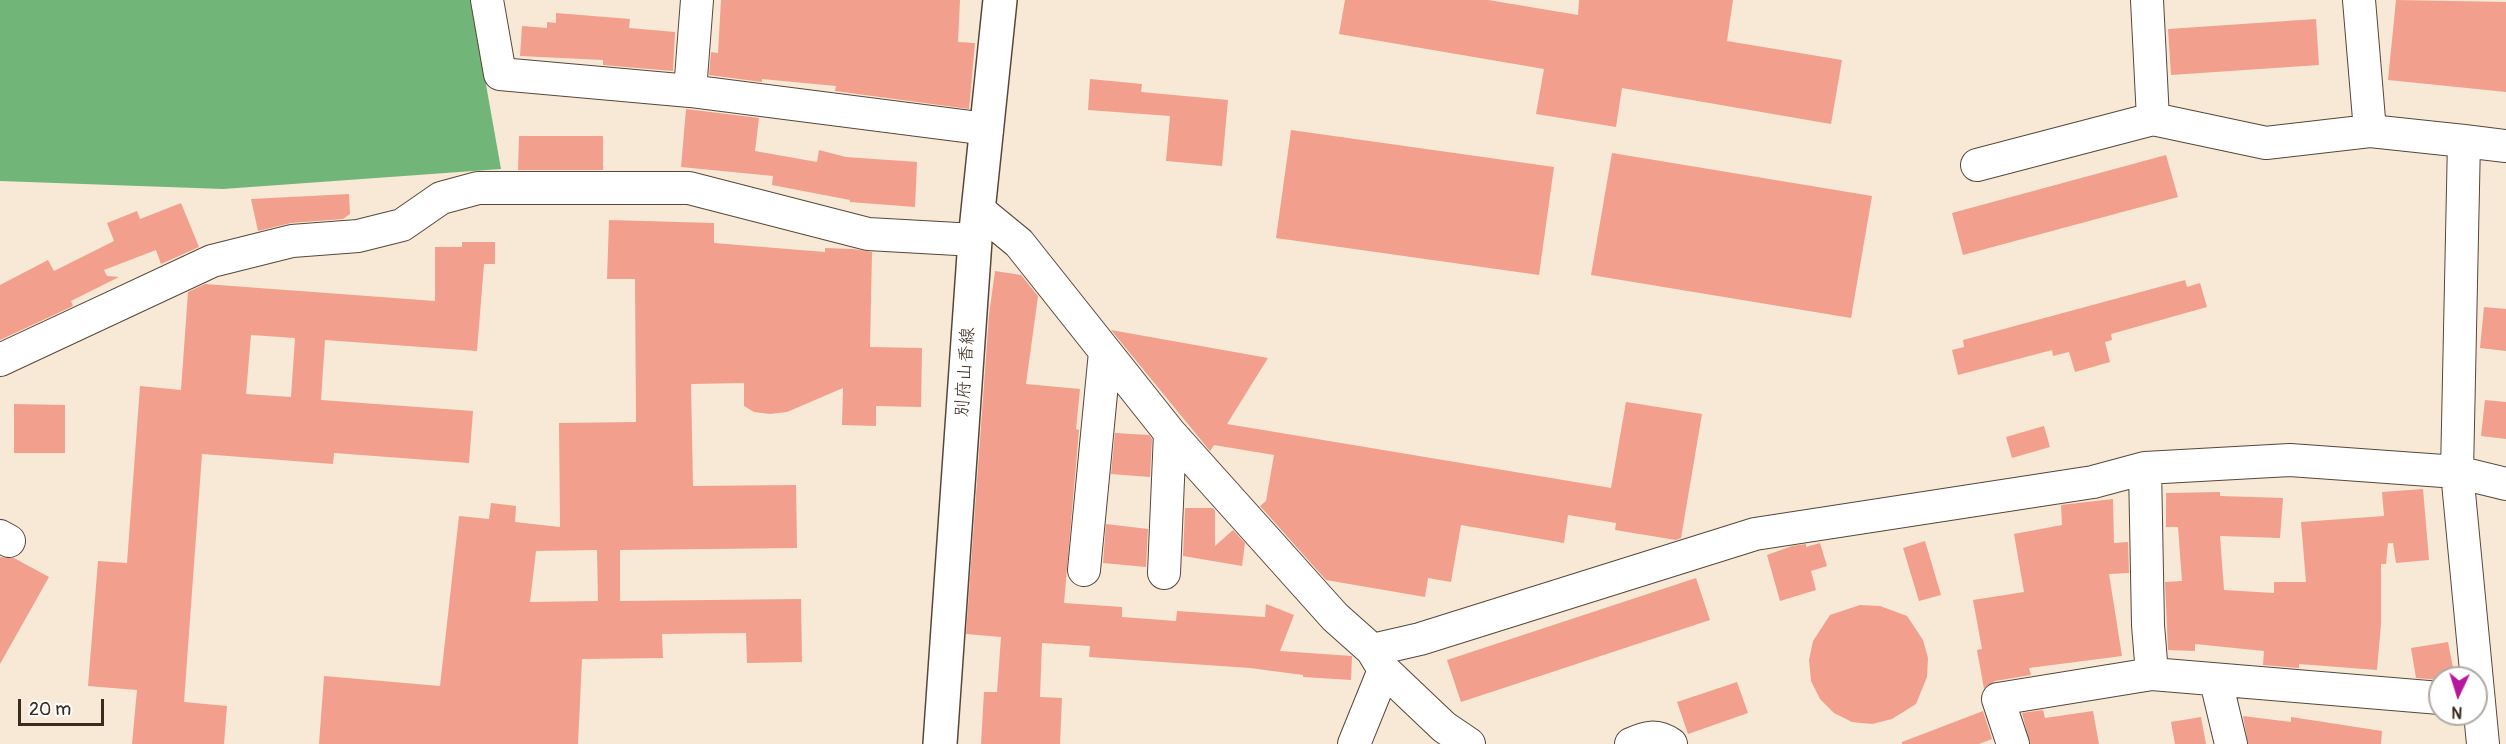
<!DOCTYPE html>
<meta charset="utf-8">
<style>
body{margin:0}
#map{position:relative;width:2506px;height:744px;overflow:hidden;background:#f7e9d6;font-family:Pangolin,sans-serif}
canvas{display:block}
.north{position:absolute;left:2428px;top:666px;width:60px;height:60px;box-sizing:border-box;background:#fff;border:2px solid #b1aaa5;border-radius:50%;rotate:184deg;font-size:16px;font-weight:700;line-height:24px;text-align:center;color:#3b2a1e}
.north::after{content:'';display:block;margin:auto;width:21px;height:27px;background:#b5179e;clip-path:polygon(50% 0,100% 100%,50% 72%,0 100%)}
.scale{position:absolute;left:18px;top:699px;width:86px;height:27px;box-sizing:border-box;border:3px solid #3b2a1e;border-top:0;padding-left:8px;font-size:18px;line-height:21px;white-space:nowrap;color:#3b2a1e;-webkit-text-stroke:4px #fff;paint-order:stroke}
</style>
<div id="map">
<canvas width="2506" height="744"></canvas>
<div class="north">N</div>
<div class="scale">20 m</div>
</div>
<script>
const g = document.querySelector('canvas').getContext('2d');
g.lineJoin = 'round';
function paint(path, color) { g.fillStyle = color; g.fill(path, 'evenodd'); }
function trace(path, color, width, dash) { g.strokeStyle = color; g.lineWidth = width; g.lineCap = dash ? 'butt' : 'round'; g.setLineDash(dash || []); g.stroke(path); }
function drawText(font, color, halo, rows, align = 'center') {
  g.font = font + ' Pangolin,"Klee One",sans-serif'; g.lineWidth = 6; g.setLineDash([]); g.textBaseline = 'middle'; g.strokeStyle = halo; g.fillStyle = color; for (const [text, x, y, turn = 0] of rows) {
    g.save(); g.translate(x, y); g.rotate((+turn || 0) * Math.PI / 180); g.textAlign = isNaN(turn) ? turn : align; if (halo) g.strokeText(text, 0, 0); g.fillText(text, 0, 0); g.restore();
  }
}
paint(new Path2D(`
 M0 0H471L501 169 223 189 0 181Z`), '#72b578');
paint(new Path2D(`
 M721 0H960L958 42 975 43 969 109 835 91 836 86 762 79V82L709 75 711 52 718 53Z
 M1345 0H1488L1578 15 1579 0H1733L1727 41 1842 60 1831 124 1622 88 1616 127 1536 114 1544 69 1339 34Z
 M2396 0 2506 2V92L2388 80Z
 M556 13 630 19 629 28 675 32 673 71 603 65V60L520 56 522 26 547 28V22L556 23Z
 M2316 19 2319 65 2171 75 2168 29Z
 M1090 79 1142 84 1141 92 1228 100 1222 166 1166 161 1170 116 1088 110Z
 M686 109 759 118 755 151 817 162 819 150 846 157 917 162 915 207 850 202V200L772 185 773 176 681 167Z
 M1291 130 1554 167 1539 275 1276 238Z
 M519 136H603V170H518Z
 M1612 153 1872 196 1851 318 1591 275Z
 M2166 155 2178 197 1963 255 1952 213Z
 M349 194 350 214 343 219 291 223 258 231 251 199Z
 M181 203 199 247 161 264 156 250 104 270 107 276 119 277 71 301 73 306 0 340V285L48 260 54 271 114 241 107 223 137 211 140 219Z
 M609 220 714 223V243L825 252V248L853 249 872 252 870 347 922 348 921 407 876 406V426L842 425 843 388 787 412 770 414 754 412 744 406V383L691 384 693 486 796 485 797 548 620 550V601L801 599 802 662 747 663 746 633 662 634 663 658 582 659 578 744H319L324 676 440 686 459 516 489 519 491 503 516 506 515 522 560 527 559 423 636 422 635 279H607ZM597 550 598 601 530 602 536 551Z
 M462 242H495V264H484L477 351 325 340 321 400 473 411 469 463 334 453 333 464 202 454 184 702 227 706 224 744H132L137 690 88 686 98 561 127 563 140 386 181 390 188 292 205 284 435 301V247H462ZM251 335 295 338 291 397 246 394Z
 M995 271 1021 275 1038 296 1026 384 1080 389 1076 429 1079 430 1064 603 1122 607V617L1176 621 1177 611 1265 617 1266 604 1294 615 1280 651 1352 656 1351 680 1303 677V675L1250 668 1089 657 1090 646 1042 643 1040 697 1062 698 1060 744H981L984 692H997L1001 637 966 634 989 315Z
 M2185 280 2187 287 2200 283 2207 307 2111 334 2112 340 2105 342 2110 362 2075 372 2069 352 2053 356 2052 350 1958 375 1952 350 1964 347 1963 340Z
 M2484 307 2506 309V351L2480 348Z
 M1111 330 1268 358 1227 424 1611 488 1626 402 1702 414 1681 538 1676 540 1615 530 1616 523 1568 515 1564 543 1461 525 1451 582 1428 578 1425 597 1326 580 1260 506 1266 501 1274 455 1214 445 1210 451Z
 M2485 400 2506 402V439L2481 436Z
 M14 404 65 405V453H14Z
 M2044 426 2050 447 2012 458 2006 437Z
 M1115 433 1149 435 1152 439 1150 477 1111 474Z
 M2423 489 2429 560 2396 563 2393 543H2388L2386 564H2381V624L2377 670 2299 664V668L2263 665 2264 651 2195 644V651L2168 650 2165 582 2182 581 2178 527H2166V493L2220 492V496L2283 498 2280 538 2220 536 2224 590 2274 593V582H2306L2301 522 2384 516 2382 492Z
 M2113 499 2114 543 2128 542 2129 573 2109 574 2122 656 2029 668 2031 675 1995 681 1984 689 1977 650 1982 649 1973 600 2024 592 2014 534 2062 525 2061 505Z
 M1185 508H1213L1215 511V546L1233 530 1245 543 1242 566 1183 556Z
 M1106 524 1148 529 1146 567 1103 563Z
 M1925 541 1941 595 1919 601 1903 548Z
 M1820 543 1827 566 1811 571 1816 590 1780 601 1767 555 1792 546 1806 544V547Z
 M0 557 14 558 49 577 0 664Z
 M1696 578 1710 620 1461 702 1447 660Z
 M1860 605 1880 606 1907 616 1923 640 1928 658 1927 677 1916 704 1892 719 1872 724 1852 722 1834 713 1820 699 1811 681 1809 660 1813 641 1830 615Z
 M2448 642 2455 678H2440V680L2416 678 2411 648Z
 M1737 682 1748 713 1688 734 1677 702Z
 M2043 710 2045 718 2093 711 2099 744H2030L2022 713Z
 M1983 711 1992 739 1979 744H1902V742Z
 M2243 716 2291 722V717L2382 731 2381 744H2248Z
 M2201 717 2206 744H2175L2171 722Z`), '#f29f8d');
const minor = new Path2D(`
 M487 0 500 74 690 91 987 129
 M2147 0 2153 119
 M2359 0 2370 131 2464 141 2457 472 2483 744
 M690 91 697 0
 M2464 141 2506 146
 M1977 165 2153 119 2266 143 2370 131
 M980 211 1019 243 1170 433 1335 617 1372 650 1384 670 1444 727 1469 744
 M0 360 212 261 292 241 358 236 402 225 441 198 478 188H689L868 234 975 240
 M2145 468 2148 625 2152 674
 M0 536 9 541
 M1084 570 1105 352
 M1164 573 1170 433
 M1372 650 1420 639 1755 534 2093 482 2145 468 2290 460 2457 472 2506 484
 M2216 681 2231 744
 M1354 744 1384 670
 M1631 744C1646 737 1656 734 1671 744
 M2013 744 1998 699 2152 674 2440 698`);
const secondary = new Path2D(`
 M940 744 975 240 1000 0`);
trace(minor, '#57473a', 34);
trace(secondary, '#57473a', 36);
trace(minor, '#fff', 32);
trace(secondary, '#fff', 33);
drawText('18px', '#3b2a1e', '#fff', [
 ["別府山香線",966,372,-86]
]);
</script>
